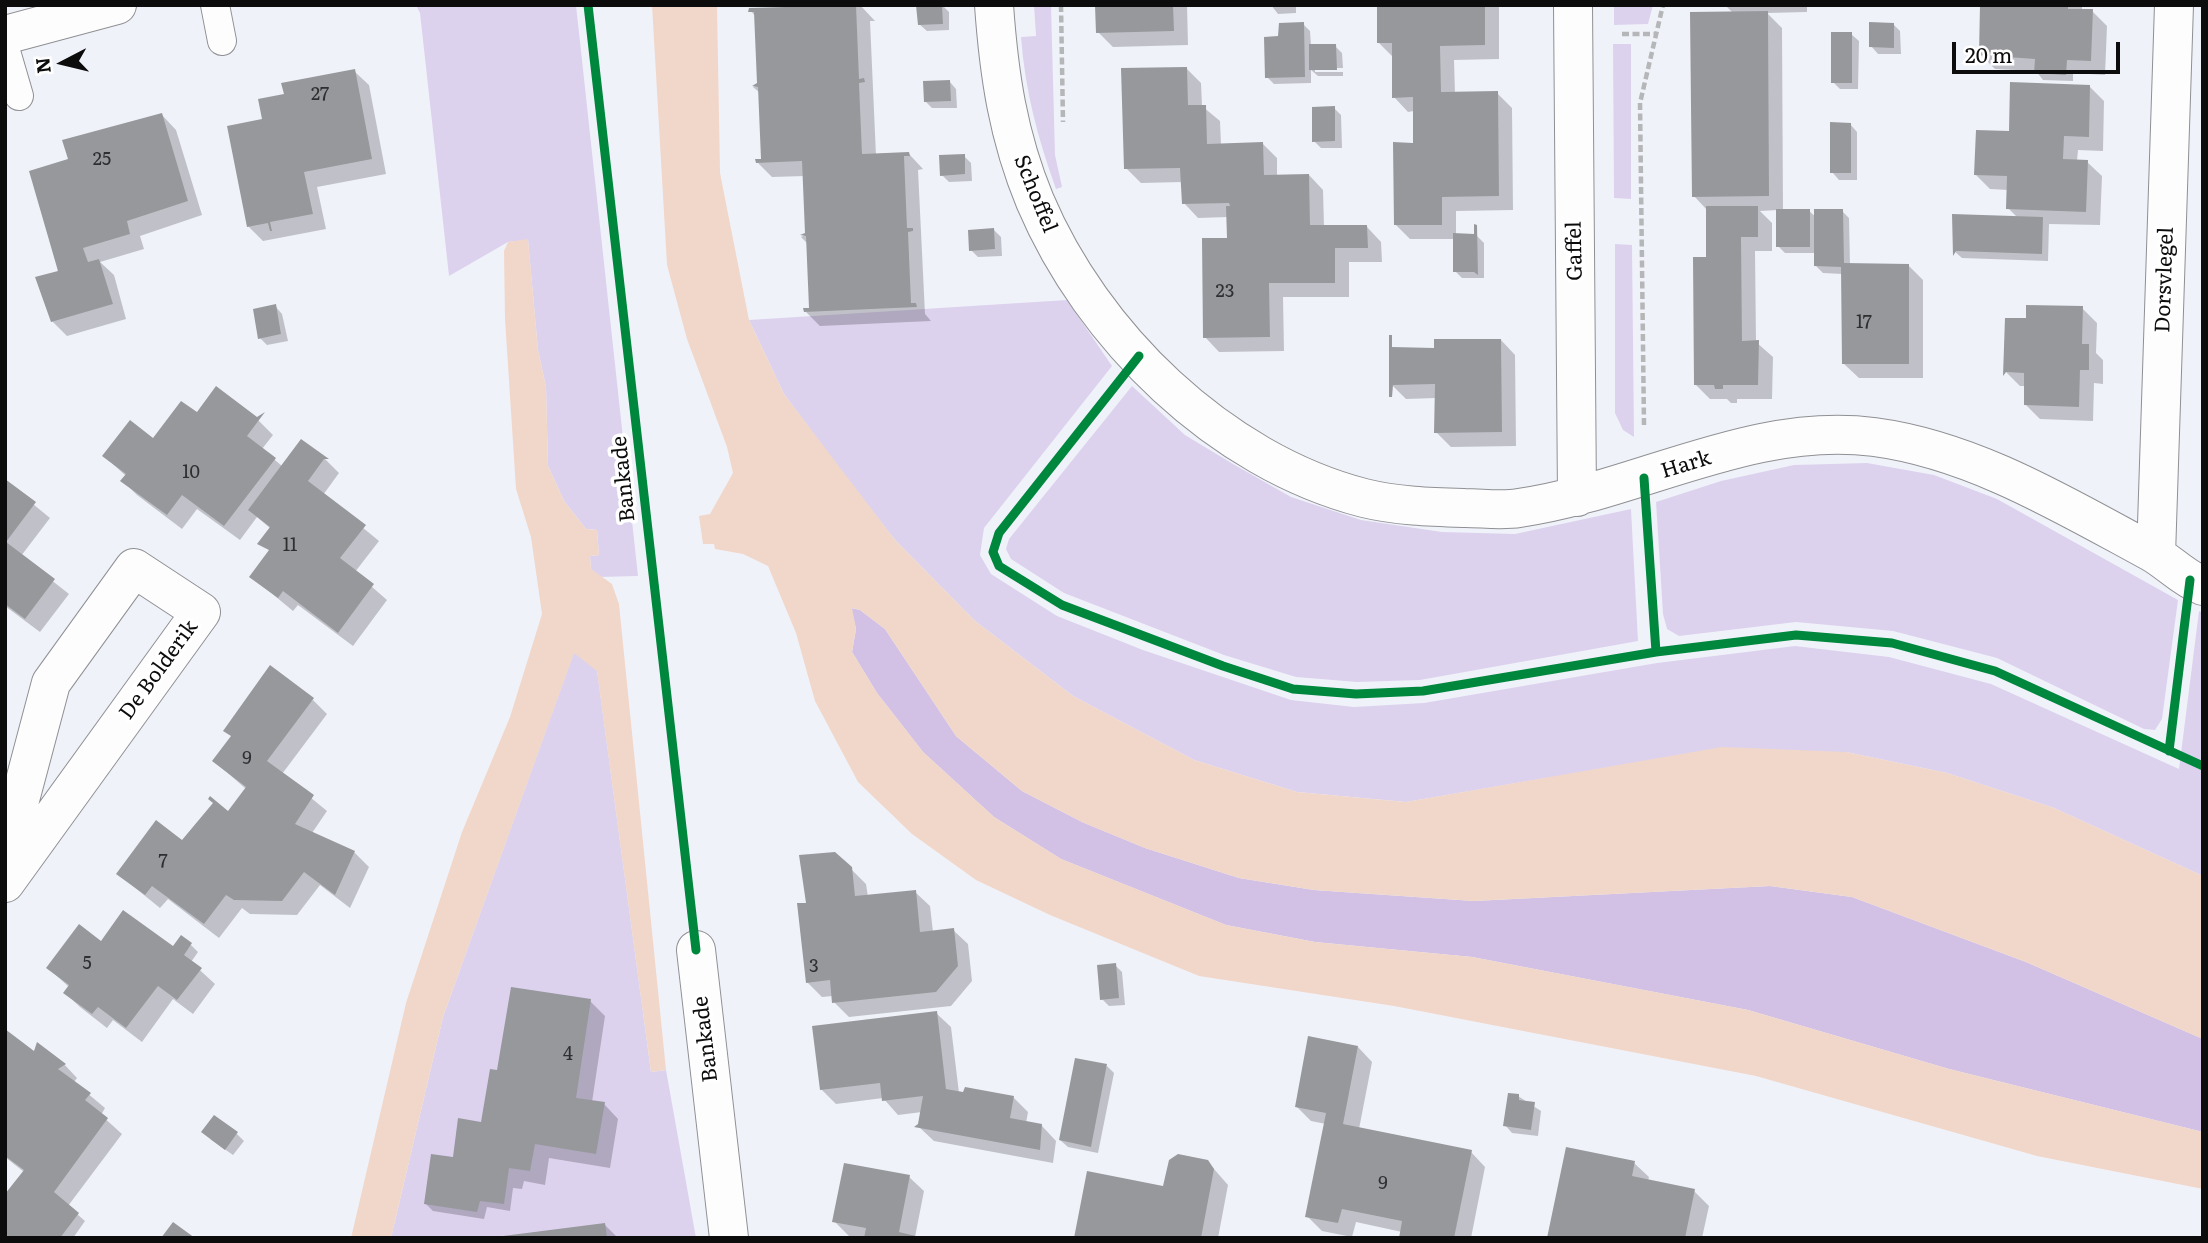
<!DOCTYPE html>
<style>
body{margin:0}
#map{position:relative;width:2208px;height:1243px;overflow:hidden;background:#f0f2fa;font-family:Literata,serif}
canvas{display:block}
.frame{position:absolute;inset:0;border:7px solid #0c0c0c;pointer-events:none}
.north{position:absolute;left:28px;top:28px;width:70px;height:70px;-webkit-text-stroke:5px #fff;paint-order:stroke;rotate:263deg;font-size:19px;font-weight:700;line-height:28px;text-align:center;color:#0c0c0c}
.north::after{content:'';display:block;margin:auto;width:24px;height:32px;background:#0c0c0c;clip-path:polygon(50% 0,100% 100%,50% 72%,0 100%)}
.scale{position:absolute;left:1952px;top:42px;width:168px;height:32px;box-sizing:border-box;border:4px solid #0c0c0c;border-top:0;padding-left:9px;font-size:21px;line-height:24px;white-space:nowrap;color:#0c0c0c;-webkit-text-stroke:5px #fff;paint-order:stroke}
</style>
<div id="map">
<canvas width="2208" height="1243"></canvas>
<div class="frame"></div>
<div class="north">N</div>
<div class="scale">20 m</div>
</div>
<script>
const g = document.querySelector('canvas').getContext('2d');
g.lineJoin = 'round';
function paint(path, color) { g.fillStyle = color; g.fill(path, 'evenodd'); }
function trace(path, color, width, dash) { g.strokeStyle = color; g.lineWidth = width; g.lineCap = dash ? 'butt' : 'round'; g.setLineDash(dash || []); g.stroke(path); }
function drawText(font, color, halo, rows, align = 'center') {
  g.font = font + ' Literata,serif'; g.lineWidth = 7; g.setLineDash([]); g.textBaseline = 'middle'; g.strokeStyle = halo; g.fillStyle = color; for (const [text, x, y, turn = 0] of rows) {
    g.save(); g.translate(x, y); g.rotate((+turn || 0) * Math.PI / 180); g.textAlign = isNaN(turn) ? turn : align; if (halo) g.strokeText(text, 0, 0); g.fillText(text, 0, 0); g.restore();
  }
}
paint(new Path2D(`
 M416 5H576L638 576 600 577 591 569 590 556 599 555 597 530 586 529 564 501 548 466 546 387 538 350 528 240 508 242 449 276 420 13Z
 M1034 5H1051L1055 155 1062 187 1056 189C1038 139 1025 91 1021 37L1036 36Z
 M1614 5H1653L1648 24 1614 25Z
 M1613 44H1631V199L1614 198Z
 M1615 244 1632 245 1634 437 1623 430 1615 413Z
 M1067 300 1112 366 984 528 980 555 991 574 1057 616 1143 650 1291 700 1354 707 1424 703 1657 663 1795 646 1889 657 1991 684 2179 769 2199 611 2203 613V876L2054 808 1947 773 1846 752 1546 778 1406 802 1297 792 1194 760 1073 696 975 621 895 540 839 468 784 394 749 320Z
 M1132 386 1185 435 1233 464 1291 497 1361 520 1442 532 1515 534 1631 509 1638 641 1420 680 1357 682 1296 677 1224 655 1064 593 1011 559 1006 549 1009 539Z
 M1867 463 1934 475 1997 499 2178 600 2162 719 2155 730 2144 729 1997 658 1893 631 1796 622 1679 636 1667 629 1663 614 1656 502 1721 481 1794 465Z
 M574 652 597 670 651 1072 666 1070 696 1238H391L443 1017Z`), '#ddd2ee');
paint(new Path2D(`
 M851 608 860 610 885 629 956 736 1022 791 1082 822 1145 848 1239 878 1314 890 1474 901 1770 886 1852 897 2026 962 2203 1039V1132L1949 1069 1748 1010 1472 957 1315 942 1226 925 1061 859 994 817 923 752 877 693 852 652 856 629Z`), '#d2c1e5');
paint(new Path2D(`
 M652 5H717L720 173 749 320 784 394 895 540 975 621 1073 696 1194 760 1297 792 1406 802 1722 747 1846 752 1947 773 2054 808 2203 876V1039L2026 962 1852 897 1770 886 1474 901 1314 890 1239 878 1145 848 1082 822 1022 791 956 736 885 629 860 610 852 608 856 629 852 652 877 693 923 752 994 817 1061 859 1226 925 1315 942 1472 957 1748 1010 1949 1069 2203 1132V1189L2037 1156 1756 1076 1394 1006 1199 976 1050 915 976 880 912 834 858 782 815 701 796 633 768 566 743 554 715 549 714 544H703L699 516 710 514 733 473 727 447 687 339 667 265Z
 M528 239 538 350 546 387 548 466 564 501 586 529 597 530 599 555 590 556 591 569 612 584 619 604 666 1070 651 1072 597 671 574 653 443 1017 391 1238H351L406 1003 462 832 510 717 542 614 531 537 516 489 505 319 504 251 508 242Z`), '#f1d7c9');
paint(new Path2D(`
 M860 5 875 21H870L876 156 909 154 923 169 918 170 925 314 931 321 820 326 806 312 811 310 808 244 801 237 807 234 805 176 772 177 758 163 763 161 760 93 753 87 759 85 756 17 750 10Z
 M942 5 949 12V30L927 31 919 24 918 6Z
 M1097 5H1187L1188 45 1113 47 1098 32Z
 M1271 5H1296V13L1278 14Z
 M1378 5H1499V59L1454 60 1455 94 1497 93 1512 108 1513 210 1456 211V235H1476L1484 243V278H1462L1455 271V239H1410L1395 224 1414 145V111L1408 112 1394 97V58L1379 43Z
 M1725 5H1807V12L1767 13 1782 28 1783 211H1809L1816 217 1842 211 1849 218 1850 265H1908L1923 280V378H1859L1844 364 1843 274 1823 273 1816 266V253H1785L1778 246V210L1760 211 1772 223V251H1755L1756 342 1773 357 1772 399H1737V403H1731L1727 399H1710L1695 384 1708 259 1707 210 1694 196 1733 13Z
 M1982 5H2082V11H2092L2107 26 2105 75 2073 73V81L2043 80 2036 71 1995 69 1980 54Z
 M1303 24 1310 31 1311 46H1335L1342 53 1343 68H1315V72H1343V76H1318L1311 70V83L1274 84 1267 77 1280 38Z
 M1893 24 1900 31 1901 54H1878L1871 46Z
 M1851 34 1859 41 1858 89H1840L1833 82Z
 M1187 69 1201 83 1202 106 1220 121 1221 145 1263 144 1277 158V176L1309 175 1323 190 1324 227H1367L1381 242 1382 262H1349V297H1283L1284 351 1219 352 1205 337 1229 240 1228 217 1198 218 1184 203 1183 182 1141 183 1126 168Z
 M354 71 369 85 386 174 317 187 326 229 263 241 248 226 264 120 286 95Z
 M949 81 956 89 957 108H932L925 101Z
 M2089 86 2104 101 2103 151 2078 150 2077 161 2087 162 2102 176 2100 225 2049 224 2048 261 1962 258 1954 251 2018 218 2008 208V190L1990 189 1976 175 2010 133Z
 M1334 108 1341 115 1342 148H1321L1314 141Z
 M162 115 176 130 202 215 140 236 144 249 100 262 114 275 126 319 67 336 52 321 70 161 64 141Z
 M1850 124 1857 132V180H1839L1832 172Z
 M964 156 971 163 972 181 949 182 942 175Z
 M994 230 1001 237 1002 256 978 257 971 250Z
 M275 306 282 314 288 341 267 345 260 338Z
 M2082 308 2097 323 2096 353 2103 360V384L2094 383 2093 421 2040 419 2025 404 2026 386H2020L2005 371 2028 320Z
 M1501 340 1515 355 1516 446 1451 447 1436 432V398L1406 399 1391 384 1436 349Z
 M197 414 258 420 273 435 262 449 282 466 324 458 339 473 323 495 379 541 355 572 387 600 353 646 298 605 293 611 252 577 271 551V529L257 517 240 540 197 509 182 529 137 495 123 481 126 476 104 456 154 440Z
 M5 481 50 518 21 556 69 594 40 632 5 606Z
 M313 700 327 714 282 774 327 811 312 833 354 852 369 867 350 908 320 885 297 915 250 914 242 908 219 938 168 899 160 908 118 874 182 842 229 813 246 789 214 761Z
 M851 869 866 884 868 897 915 892 930 906 933 932 953 930 968 944 972 981 951 1006 849 1017 834 1002 833 996 822 997 807 982 808 905Z
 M101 943 181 952 191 945 198 952 191 962 215 984 193 1014 173 999 142 1042 113 1020 107 1028 80 1007 65 993 69 987 48 968Z
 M1115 965 1122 972 1125 1005 1109 1006 1102 999Z
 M590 1001 605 1016 592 1102 604 1104 618 1119 610 1168 549 1158 545 1185 524 1181 522 1189 513 1188 510 1211 487 1207 484 1219 433 1211 426 1204 454 1159 483 1124 499 1072Z
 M936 1013 951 1027 959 1093 1013 1097 1028 1112 1026 1123 1042 1126 1056 1141 1053 1163 934 1141 919 1127 922 1112 898 1115 883 1098 836 1104 821 1089Z
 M5 1031 35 1053 63 1063 77 1078 74 1082 105 1108 101 1115 122 1134 68 1206 85 1221 73 1238H10L24 1172 5 1157Z
 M1358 1047 1372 1062 1359 1129 1471 1152 1485 1167 1471 1238H1401L1402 1232 1356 1222 1352 1237 1322 1231 1307 1216 1326 1124 1311 1121 1296 1106Z
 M1107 1066 1114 1073 1098 1153 1068 1147 1060 1140Z
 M1518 1096 1541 1111 1538 1136 1512 1133 1505 1125Z
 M237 1134 244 1141 233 1155 210 1139Z
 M1207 1161 1228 1185 1218 1238H1075Z
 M1634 1163 1649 1177 1648 1181 1694 1191 1709 1206 1702 1238H1549Z
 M909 1177 924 1191 915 1237 921 1238 849 1236 834 1221Z
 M605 1225 618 1238H504Z`), '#0003');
paint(new Path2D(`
 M856 5 859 79 864 78 865 82 859 83 862 154 909 152 910 156H904L907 228H913V231L908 232 911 303H916L917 307 804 312 803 308H809L806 236 800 235 805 233 802 161 756 163 755 159H761L758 87 752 86 757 83 754 12H748L749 8Z
 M916 5H942L943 24 918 25Z
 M1095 5H1173L1174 31 1096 33Z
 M1377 5H1485V45L1440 46 1441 92 1498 91 1499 196 1442 197V225H1394L1393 142 1413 143V97L1392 98V43H1377Z
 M1980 5H2068V9H2093L2091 61 2067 60 2066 75 2034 73 2035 59 1979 55Z
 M1768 11 1769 196 1692 197 1690 12Z
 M1304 22 1305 77 1265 78 1264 37 1278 36 1279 23Z
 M1869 22 1894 23V48L1869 47Z
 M1831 32H1852V83H1831Z
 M1309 44H1336L1337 70H1309Z
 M1187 67 1188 105H1206L1207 144 1263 142 1264 175 1309 174 1310 225H1367L1368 248H1335V283H1269L1270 337 1203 338 1202 238H1227L1226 206H1230L1229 203 1182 204 1180 168 1124 169 1121 68Z
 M355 69 372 159 304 172 313 214 270 222 272 231H270L268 223 247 227 227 126 262 119 258 99 284 94 281 83Z
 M950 80 951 101 924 102 923 81Z
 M2010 82 2090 85 2089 137 2064 136 2063 159 2088 160 2086 212 2006 209 2007 176 1974 175 1976 130 2009 131Z
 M1335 106V141L1312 142V107Z
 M162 113 188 201 127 221 130 234 83 248 88 262 99 259 113 304 51 322 35 277 58 271 29 171 68 159 62 140Z
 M1830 122 1851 123V173H1830Z
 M965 154V174L940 176 939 155Z
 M1706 206H1758V237H1741L1742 341 1759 340 1758 385H1723V389H1715L1714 385H1694L1693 257H1706Z
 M1776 209H1810V247H1776Z
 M1814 209H1843L1844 263 1909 264V364H1842L1841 267 1814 266Z
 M1952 214 2043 217 2042 254 1956 251 1953 256Z
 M1474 224 1477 225 1478 275 1474 272H1453V233L1474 234Z
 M994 228 995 249 969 251 968 230Z
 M276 304 281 334 258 339 253 309Z
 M2026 305 2083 306 2082 344H2089V370H2080L2079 407 2024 405V373L2006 372 2003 376 2005 318H2026Z
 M1389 335H1392V347L1434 348V339H1501L1502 432 1434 433 1435 384 1393 385 1392 397H1389Z
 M216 386 257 417 265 412 247 436 276 458 224 526 182 495 167 515 120 481 126 474 102 456 130 420 153 438 181 401 197 412Z
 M301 439 329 459H324L308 481 366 525 340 558 374 584 338 633 283 591 278 598 249 577 269 550 257 544 270 527 248 510Z
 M5 479 36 502 6 542 55 579 25 619 5 604Z
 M270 665 314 698 267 761 314 795 295 824 355 851 335 895 304 872 282 901 234 900 226 895 204 924 152 886 145 895 116 874 156 820 182 840 213 803 208 799 210 796 228 811 246 787 212 761 231 736 223 731Z
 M835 852 852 867 855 896 916 890 920 932 954 928 958 966 936 992 832 1003 830 980 806 983 797 903H806L799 855Z
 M123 910 173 946 181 935 192 943 184 955 202 968 177 1000 158 986 126 1028 98 1007 92 1014 63 993 69 985 46 968 79 924 101 941Z
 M1116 963 1119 998 1100 1000 1097 965Z
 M511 987 591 999 576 1098 605 1102 596 1154 535 1144 530 1171 509 1168 504 1204 480 1201 477 1212 424 1204 431 1154 453 1157 458 1118 481 1122 490 1069 497 1070Z
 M937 1011 946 1089 963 1092 965 1087 1014 1096 1010 1118 1042 1124 1040 1150 914 1127 918 1124 923 1096 882 1101 880 1083 820 1090 812 1026Z
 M5 1029 34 1051 37 1042 66 1064 58 1069 91 1093 85 1100 108 1118 54 1192 79 1213 60 1238H10L5 1234V1194L24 1170 5 1156Z
 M1308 1036 1358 1046 1343 1124 1472 1150 1454 1238H1399L1402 1221 1342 1209 1338 1223 1305 1217 1326 1113 1295 1107Z
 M1075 1058 1107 1064 1091 1147 1059 1140Z
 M1508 1093 1519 1094V1100L1535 1102 1531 1130 1503 1126Z
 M214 1115 238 1132 225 1150 201 1132Z
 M1566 1147 1635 1161 1632 1176 1695 1189 1685 1238H1547Z
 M1178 1154 1208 1160 1214 1169 1201 1238H1074L1087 1171 1163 1186 1169 1160Z
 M844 1163 910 1175 899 1232 924 1238H864L866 1228 832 1222Z
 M173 1222 195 1238H161Z
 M605 1223 607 1238H503V1236Z`), '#96989c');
const service = new Path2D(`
 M215 5 222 41
 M5 48 19 96`);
const minor = new Path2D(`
 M994 5C999 75 1008 136 1035 201 1092 336 1220 461 1364 498 1396 506 1432 507 1465 508 1482 508 1501 511 1519 508 1637 491 1752 421 1874 437 1973 450 2064 505 2151 552 2169 562 2183 578 2203 586
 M1573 5 1577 497
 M5 35 117 5
 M2156 555 2174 5
 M5 856 51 683 134 568 201 612 5 883
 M696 950 729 1238`);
trace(service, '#8f9093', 30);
trace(minor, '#8f9093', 40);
trace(new Path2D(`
 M1061 5 1063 122
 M1622 34H1656
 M1644 425 1640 103 1663 5`), '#b5b6b7', 4.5, [7, 3.5]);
trace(service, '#fdfdfe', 28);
trace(minor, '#fdfdfe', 38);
trace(new Path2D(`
 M588 5 696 950
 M1139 356 999 533 993 552 999 566 1062 605 1223 666 1293 689 1356 694 1423 691 1656 652 1796 635 1892 643 1995 671 2203 766
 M1644 478 1656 652
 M2169 751 2190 580`), '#00873e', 9);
drawText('18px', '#2e2f30', null, [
 ["27",320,95],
 ["25",102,160],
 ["23",1225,292],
 ["17",1864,323],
 ["10",191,473],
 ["11",290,546],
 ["9",247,759],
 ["7",163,862],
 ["5",87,964],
 ["3",814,967],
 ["4",568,1055],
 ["9",1383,1184]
]);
drawText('21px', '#0c0c0c', '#fff', [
 ["Schoffel",1035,194,68],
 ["Gaffel",1575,251,-91],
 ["Dorsvlegel",2165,280,-88],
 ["Hark",1686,465,-17],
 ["Bankade",624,479,-96],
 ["De Bolderik",159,670,-54],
 ["Bankade",706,1039,-97]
]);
</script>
